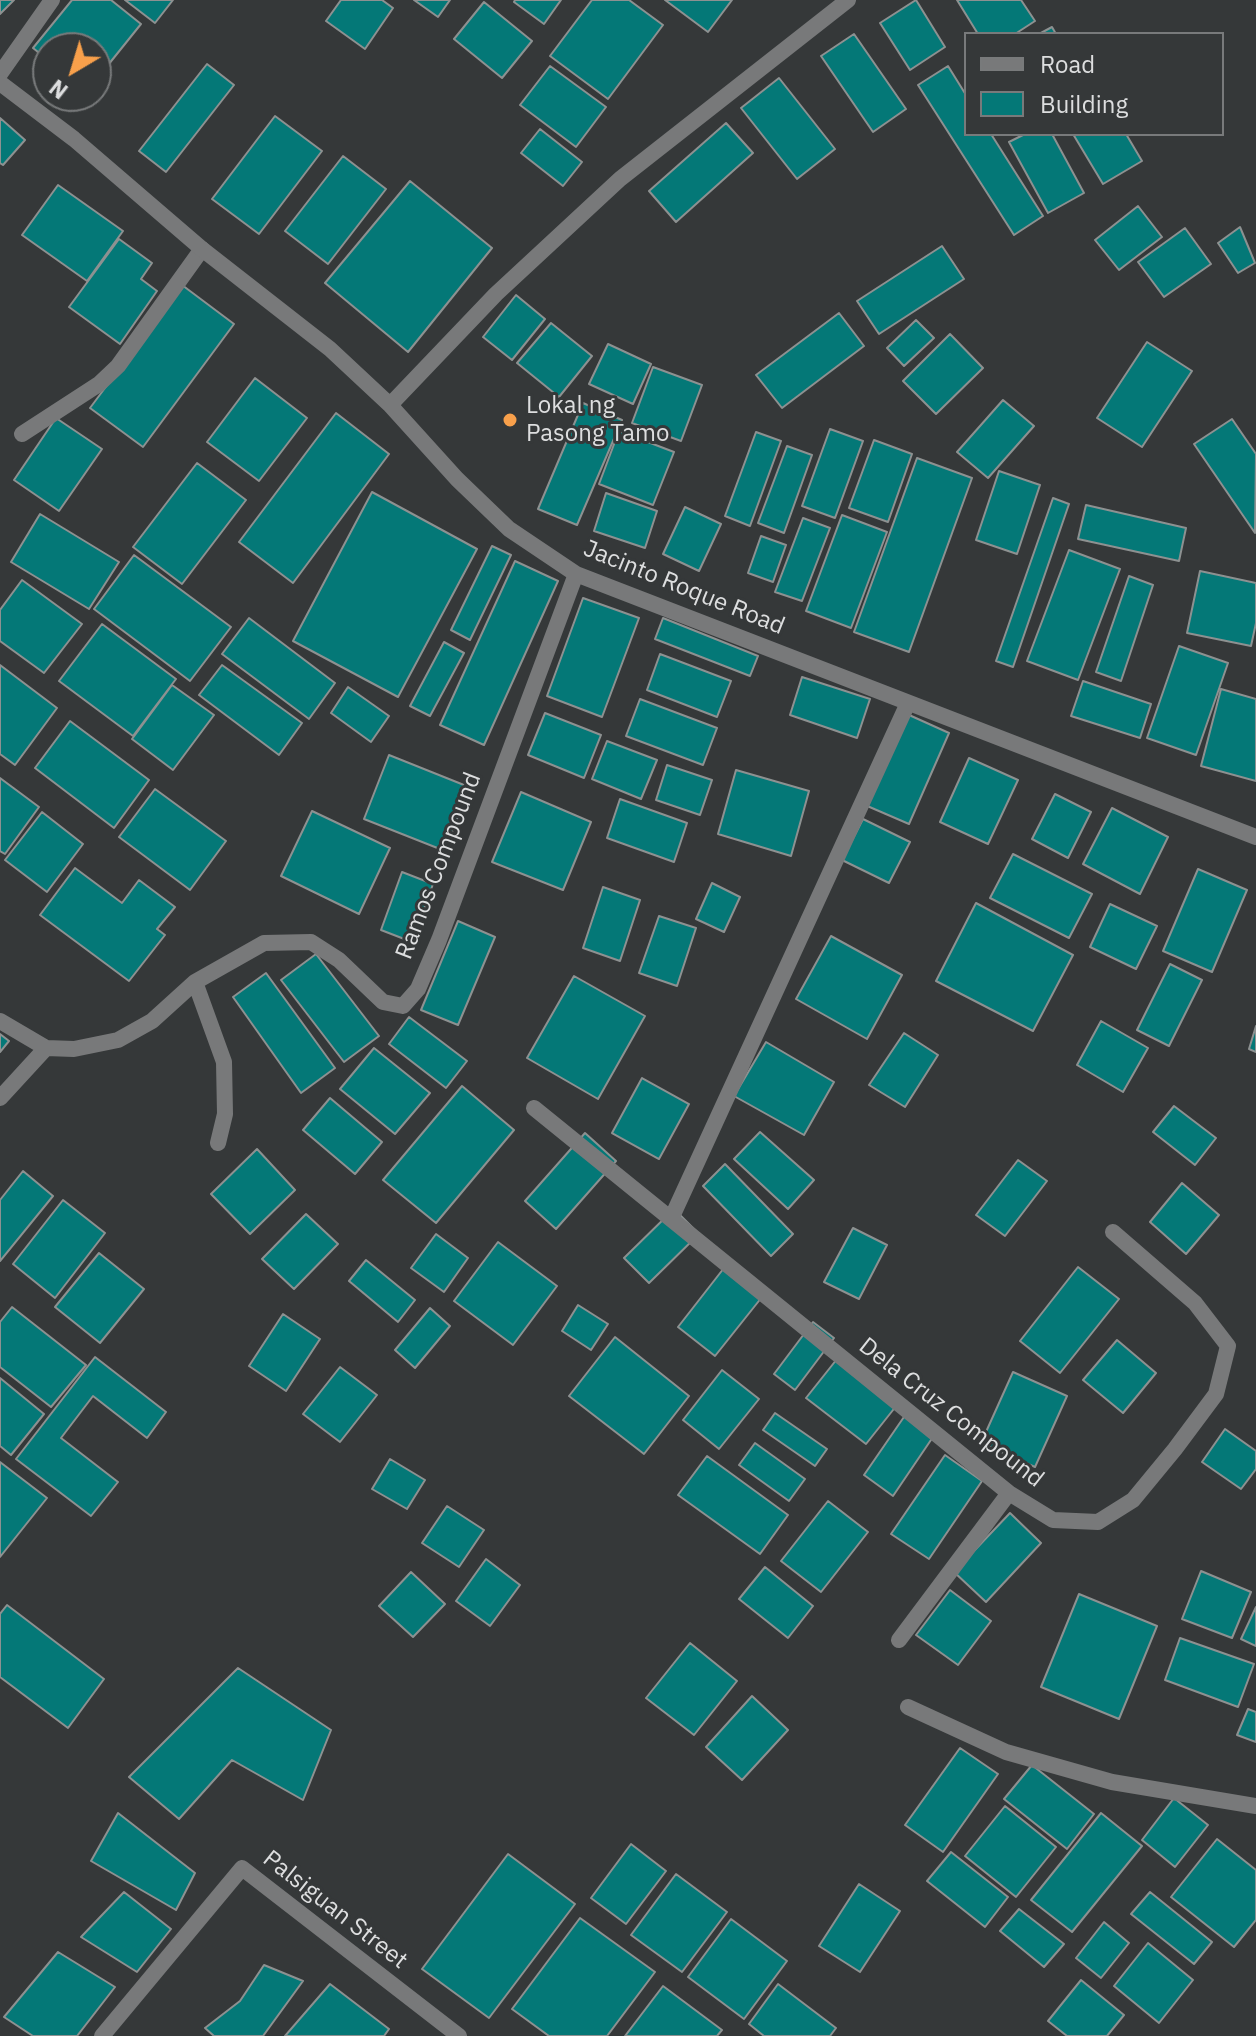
<!DOCTYPE html>
<style>
body{margin:0}
#map{position:relative;width:1256px;height:2036px;overflow:hidden;background:#353839;font-family:"IBM Plex Sans",sans-serif}
canvas{display:block}
.legend{position:absolute;left:964px;top:32px;width:260px;height:104px;box-sizing:border-box;background:#353839;border:2px solid #787a7b;margin:0;padding:10px 14px;list-style:none;font-size:24px;color:#dddedf}
.legend li{display:flex;align-items:center;gap:16px;height:40px}
.legend b{width:40px;border:2px solid #787a7b}
.north{position:absolute;left:32px;top:32px;width:80px;height:80px;box-sizing:border-box;background:#353839;border:2px solid #787a7b;border-radius:50%;rotate:218deg;font-size:22px;font-weight:700;line-height:32px;text-align:center;color:#dddedf}
.north::after{content:'';display:block;margin:auto;width:28px;height:36px;background:#f8a04b;clip-path:polygon(50% 0,100% 100%,50% 72%,0 100%)}
</style>
<div id="map">
<canvas width="1256" height="2036"></canvas>
<ul class="legend">
<li><b style="height:10px;background:#78797a"></b>Road</li>
<li><b style="height:22px;background:#047877"></b>Building</li>
</ul>
<div class="north">N</div>
</div>
<script>
const g = document.querySelector('canvas').getContext('2d');
g.lineJoin = 'round';
function paint(path, color) { g.fillStyle = color; g.fill(path, 'evenodd'); }
function trace(path, color, width, dash) { g.strokeStyle = color; g.lineWidth = width; g.lineCap = dash ? 'butt' : 'round'; g.setLineDash(dash || []); g.stroke(path); }
function drawText(font, color, halo, rows, align = 'center') {
  g.font = font + ' "IBM Plex Sans",sans-serif'; g.lineWidth = 6; g.setLineDash([]); g.textBaseline = 'middle'; g.strokeStyle = halo; g.fillStyle = color; for (const [text, x, y, turn = 0] of rows) {
    g.save(); g.translate(x, y); g.rotate((+turn || 0) * Math.PI / 180); g.textAlign = isNaN(turn) ? turn : align; if (halo) g.strokeText(text, 0, 0); g.fillText(text, 0, 0); g.restore();
  }
}
const building = new Path2D(`
 M0 0H14L0 14Z
 M72 0H111L141 24 96 80V48H48V60L33 48Z
 M125 0H173L155 23Z
 M341 0H382L393 8 365 49 326 21Z
 M414 0H450L438 17Z
 M515 0H561L544 24 514 2Z
 M592 0H629L663 25 608 99 550 56Z
 M665 0H732L708 32Z
 M916 0 945 47 910 70 880 23Z
 M957 0H1021L1035 21 1015 34H978Z
 M484 2 532 41 502 78 454 39Z
 M1052 27 1056 34H1039Z
 M854 34 906 109 873 132 821 56Z
 M207 64 234 85 166 172 139 151Z
 M550 66 606 107 576 147 520 105Z
 M948 66 966 95V134H991L1043 216 1014 235 918 85Z
 M779 78 835 149 797 179 741 108Z
 M275 116 322 151 259 234 212 199Z
 M0 118 25 140 3 165 0 163Z
 M726 123 753 153 676 222 649 191Z
 M540 129 582 162 563 186 521 153Z
 M1025 134H1052L1084 193 1048 213 1009 142Z
 M1073 134H1126L1142 161 1103 184Z
 M343 156 386 189 328 264 285 231Z
 M410 181 492 248 408 352 325 283Z
 M58 185 123 231 87 281 22 235Z
 M1138 206 1162 237 1119 270 1095 240Z
 M1240 227 1255 263 1238 273 1218 243Z
 M1185 228 1211 264 1164 297 1138 262Z
 M119 239 152 263 141 279 157 291 120 344 69 307Z
 M942 246 964 279 879 334 857 301Z
 M182 285 234 324 143 447 90 408Z
 M516 295 545 319 512 360 483 337Z
 M839 313 864 346 782 408 756 375Z
 M916 320 934 338 904 366 887 348Z
 M551 323 592 356 559 397 517 363Z
 M950 334 983 368 936 414 903 381Z
 M1147 342 1192 371 1142 447 1097 418Z
 M608 344 651 364 633 404 589 384Z
 M653 367 702 385 681 441 632 423Z
 M255 378 307 418 259 481 207 442Z
 M1003 400 1034 426 988 478 957 452Z
 M583 403 622 420 577 525 538 509Z
 M336 413 389 454 293 583 239 542Z
 M56 418 102 449 59 511 14 480Z
 M1232 419 1256 454 1255 533 1194 444Z
 M830 429 863 441 835 518 802 506Z
 M619 431 674 452 653 505 599 484Z
 M756 432 781 441 750 526 725 516Z
 M874 440 912 454 888 522 849 508Z
 M787 446 812 455 784 533 758 523Z
 M917 458 972 478 909 652 854 632Z
 M197 463 246 500 182 584 133 547Z
 M999 471 1040 485 1017 554 976 540Z
 M372 492 477 549 398 697 293 641Z
 M606 493 657 511 645 548 594 531Z
 M1053 498 1069 504 1013 667 996 661Z
 M1086 505 1186 528 1179 561 1078 539Z
 M685 507 721 524 699 571 663 554Z
 M40 514 119 562 89 609 11 562Z
 M842 515 887 532 851 628 806 611Z
 M803 518 830 528 802 601 775 592Z
 M761 536 786 545 773 582 748 573Z
 M492 546 511 555 470 640 451 630Z
 M1069 550 1120 569 1078 680 1027 661Z
 M134 555 231 627 190 681 94 609Z
 M515 561 558 581 484 745 440 725Z
 M1200 571 1256 583V623L1251 646 1187 633Z
 M1129 576 1153 585 1121 681 1096 672Z
 M22 580 82 624 44 673 0 641V610Z
 M583 598 639 618 602 717 547 696Z
 M249 618 335 683 309 719 222 654Z
 M663 618 758 656 750 676 655 639Z
 M102 624 176 679 133 736 59 681Z
 M444 642 464 653 430 716 410 706Z
 M1179 646 1228 663 1196 755 1147 738Z
 M660 654 731 681 717 717 647 690Z
 M0 665 57 708 15 765 0 754Z
 M222 665 302 723 279 755 199 695Z
 M802 677 870 699 857 738 790 715Z
 M1083 681 1151 704 1140 738 1071 716Z
 M172 685 214 715 173 770 132 739Z
 M348 687 389 716 371 742 331 713Z
 M1221 689 1256 699V781L1201 766Z
 M640 699 717 728 703 765 626 736Z
 M898 710 949 733 909 824 858 802Z
 M545 713 601 735 584 778 528 755Z
 M70 721 149 780 114 828 35 768Z
 M607 741 657 760 641 799 592 779Z
 M389 755 469 787 445 851 364 819Z
 M969 758 1018 780 988 844 940 822Z
 M667 765 712 780 700 815 656 800Z
 M736 770 809 791 791 856 718 834Z
 M0 778 39 807 5 854 0 851Z
 M155 789 226 841 190 890 119 837Z
 M521 792 591 822 563 890 492 862Z
 M1055 794 1091 812 1068 858 1032 839Z
 M620 799 687 823 674 862 607 838Z
 M1112 808 1168 837 1140 894 1083 864Z
 M312 811 390 848 359 914 281 876Z
 M42 812 83 844 47 892 5 860Z
 M863 819 910 842 889 883 842 860Z
 M1013 854 1092 894 1069 938 990 898Z
 M75 868 122 903 139 880 175 907 157 929 165 935 129 981 40 915Z
 M1198 869 1247 890 1212 972 1163 951Z
 M402 872 433 884 412 942 381 930Z
 M712 883 740 897 724 932 696 919Z
 M603 887 640 900 620 961 583 948Z
 M976 903 1073 955 1033 1031 936 981Z
 M1110 904 1157 926 1136 969 1090 947Z
 M659 916 696 928 677 986 639 973Z
 M458 921 495 937 458 1025 421 1010Z
 M831 936 902 975 867 1039 796 999Z
 M316 954 379 1036 344 1062 281 980Z
 M1170 964 1202 980 1169 1046 1137 1030Z
 M266 973 335 1068 301 1093 233 997Z
 M574 976 645 1016 598 1099 527 1058Z
 M409 1017 467 1061 446 1088 389 1044Z
 M1101 1021 1148 1048 1123 1092 1077 1065Z
 M1256 1026V1052L1249 1049Z
 M904 1033 938 1055 905 1107 869 1085Z
 M0 1034 9 1041 0 1052Z
 M766 1042 834 1082 804 1135 734 1096Z
 M374 1048 430 1093 395 1134 340 1089Z
 M642 1078 689 1104 659 1159 612 1133Z
 M462 1086 514 1130 436 1223 383 1180Z
 M330 1098 382 1142 355 1174 303 1130Z
 M1174 1106 1216 1138 1195 1165 1153 1132Z
 M760 1132 814 1180 788 1209 734 1159Z
 M585 1133 616 1161 556 1229 525 1201Z
 M257 1149 295 1190 250 1234 211 1194Z
 M1018 1160 1047 1181 1005 1236 976 1215Z
 M725 1164 793 1234 771 1256 703 1186Z
 M23 1171 53 1196 0 1261V1200Z
 M1182 1183 1219 1215 1186 1254 1150 1222Z
 M63 1200 105 1233 55 1298 13 1264Z
 M674 1209 699 1234 649 1283 624 1258Z
 M306 1214 338 1244 294 1289 262 1259Z
 M853 1228 887 1245 859 1299 824 1282Z
 M436 1234 468 1258 444 1292 411 1268Z
 M498 1242 557 1286 513 1345 454 1301Z
 M99 1253 144 1289 100 1343 55 1307Z
 M366 1260 415 1300 398 1322 349 1281Z
 M1078 1267 1119 1299 1060 1373 1020 1341Z
 M724 1268 762 1297 715 1356 678 1327Z
 M578 1305 608 1324 591 1350 562 1331Z
 M12 1307 86 1365 51 1407 0 1367V1322Z
 M430 1308 450 1326 415 1368 395 1350Z
 M283 1314 320 1339 286 1391 249 1366Z
 M813 1322 834 1338 795 1390 774 1374Z
 M615 1337 689 1396 644 1454 569 1396Z
 M1117 1340 1156 1373 1123 1413 1083 1380Z
 M95 1357 166 1412 147 1438 93 1396 61 1438 118 1482 91 1516 16 1459Z
 M837 1359 897 1405 866 1444 806 1398Z
 M340 1367 377 1395 340 1442 303 1414Z
 M722 1370 759 1399 719 1449 683 1420Z
 M1013 1372 1067 1396 1035 1467 981 1443Z
 M0 1378 44 1414 11 1455 0 1446Z
 M775 1413 827 1449 815 1466 763 1430Z
 M906 1414 935 1434 893 1496 864 1475Z
 M1225 1429 1256 1451V1469L1241 1489 1202 1462Z
 M755 1443 805 1479 789 1501 739 1465Z
 M945 1455 982 1481 929 1559 891 1534Z
 M707 1456 788 1515 760 1554 678 1495Z
 M390 1459 425 1480 407 1509 372 1489Z
 M0 1462 47 1498 0 1557Z
 M828 1501 868 1532 821 1592 781 1561Z
 M447 1506 484 1530 459 1567 422 1543Z
 M1010 1513 1041 1543 986 1602 954 1572Z
 M486 1559 520 1585 490 1626 456 1601Z
 M765 1567 813 1606 788 1638 739 1599Z
 M1201 1571 1251 1592 1232 1638 1182 1619Z
 M411 1572 445 1604 413 1637 379 1606Z
 M950 1590 991 1621 958 1665 916 1635Z
 M1079 1594 1157 1626 1119 1719 1041 1687Z
 M7 1605 104 1679 68 1728 0 1677V1614Z
 M1256 1607V1646L1241 1639Z
 M1180 1638 1254 1664 1238 1707 1165 1680Z
 M690 1643 737 1681 694 1735 646 1698Z
 M238 1668 331 1730 303 1800 232 1760 179 1819 129 1777Z
 M752 1696 788 1730 742 1780 706 1747Z
 M1248 1709 1256 1712V1742L1237 1735Z
 M960 1748 998 1774 943 1852 905 1825Z
 M1032 1765 1094 1814 1067 1849 1004 1799Z
 M1174 1798 1208 1825 1175 1867 1142 1840Z
 M1005 1806 1056 1847 1016 1897 965 1856Z
 M118 1813 195 1873 176 1910 91 1861Z
 M1101 1813 1142 1846 1072 1932 1031 1900Z
 M1217 1839 1256 1870V1920L1234 1947 1171 1897Z
 M631 1844 666 1871 626 1924 591 1898Z
 M951 1852 1008 1897 985 1927 927 1881Z
 M508 1854 575 1904 489 2018 422 1969Z
 M676 1874 727 1912 682 1972 631 1935Z
 M859 1884 900 1911 860 1972 819 1946Z
 M124 1892 171 1929 137 1972 81 1937Z
 M1150 1892 1212 1942 1194 1964 1131 1914Z
 M1019 1909 1064 1944 1044 1967 1000 1931Z
 M580 1918 655 1972 607 2036H549L512 2009Z
 M731 1919 787 1961 744 2019 688 1977Z
 M1104 1922 1129 1943 1101 1978 1076 1958Z
 M1148 1943 1193 1980 1159 2023 1114 1986Z
 M58 1952 115 1987 77 2036H33L4 2017Z
 M264 1965 303 1981 263 2036H214L205 2028 240 2001Z
 M1081 1980 1124 2015 1107 2036H1067L1048 2021Z
 M330 1984 389 2029 384 2036H285Z
 M778 1984 836 2028 830 2036H764L749 2024Z
 M663 1986 722 2030 717 2036H625Z`);
paint(building, '#047877');
trace(building, '#8d9191', 2);
trace(new Path2D(`
 M0 74 52 0
 M22 434 99 384 118 366 202 249`), '#78797a', 16);
trace(new Path2D(`
 M0 83 74 139 202 249 330 349 390 405 457 479 509 529 576 574 1256 837
 M390 405 496 294 620 179 848 0
 M195 982 224 1062 225 1114 218 1143
 M0 1021 46 1048 74 1049 118 1040 152 1021 195 982 264 943 311 942 339 960 383 1002 403 1006 418 989 439 940 576 574
 M0 1098 46 1048
 M534 1108 1009 1493 1053 1520 1098 1522 1133 1500 1175 1449 1216 1394 1228 1346 1195 1303 1113 1232
 M671 1219 908 703
 M899 1640 1009 1493
 M908 1707 1006 1752 1112 1782 1256 1806
 M102 2036 242 1868 459 2036`), '#78797a', 16);
for (const [x, y, r, color] of [
 [510,420,8,"#f8a04b"]
]) { const dot = new Path2D(); dot.arc(x, y, r, 0, 2 * Math.PI); g.fillStyle = color; g.fill(dot); trace(dot, '#353839', 3); }
drawText('24px', '#dddedf', '#353839', [
 ["Lokal ng",526,406],
 ["Pasong Tamo",526,434]
], 'left');
drawText('24px', '#dddedf', '#353839', [
 ["Jacinto Roque Road",684,588,22],
 ["Ramos Compound",439,866,-69],
 ["Dela Cruz Compound",951,1413,38],
 ["Palsiguan Street",335,1910,38]
]);
</script>
